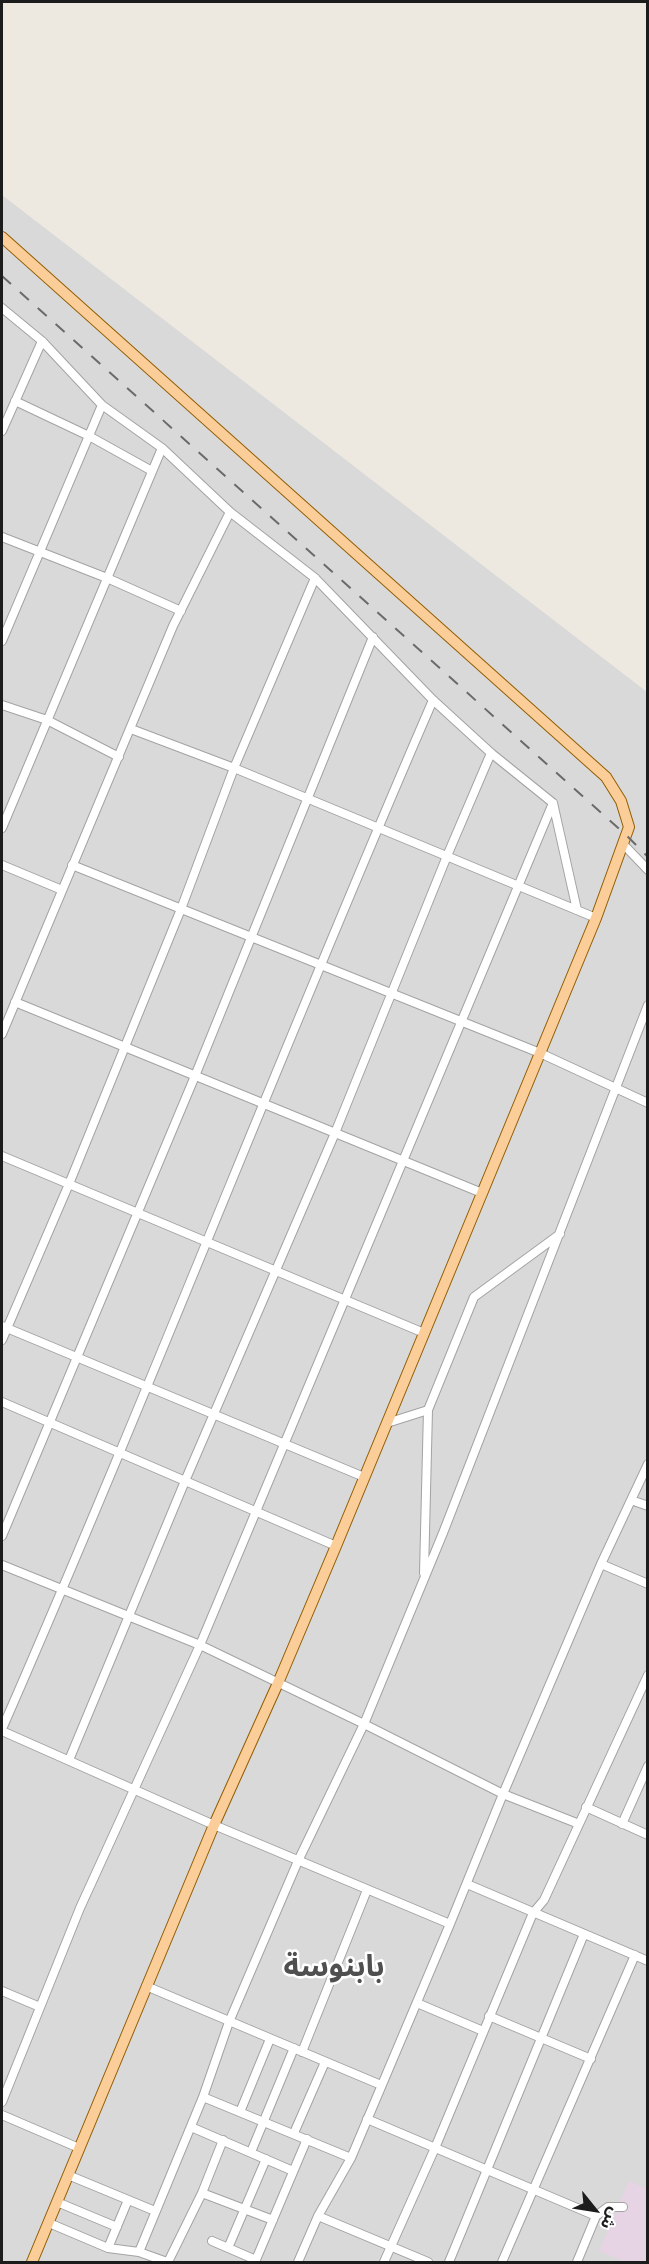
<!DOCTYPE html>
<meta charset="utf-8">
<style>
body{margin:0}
#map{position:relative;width:649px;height:2264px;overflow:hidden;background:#ede9e1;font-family:Inter,"Noto Sans Arabic",sans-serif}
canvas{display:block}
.frame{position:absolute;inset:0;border:3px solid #1c1c1c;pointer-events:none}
.north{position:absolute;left:565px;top:2180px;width:60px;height:60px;-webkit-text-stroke:4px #fff;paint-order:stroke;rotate:120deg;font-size:16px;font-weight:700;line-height:24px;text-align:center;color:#1c1c1c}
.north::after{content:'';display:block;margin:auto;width:21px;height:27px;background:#1c1c1c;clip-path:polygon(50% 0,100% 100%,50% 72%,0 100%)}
</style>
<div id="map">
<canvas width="649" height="2264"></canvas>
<div class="frame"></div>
<div class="north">ش</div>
</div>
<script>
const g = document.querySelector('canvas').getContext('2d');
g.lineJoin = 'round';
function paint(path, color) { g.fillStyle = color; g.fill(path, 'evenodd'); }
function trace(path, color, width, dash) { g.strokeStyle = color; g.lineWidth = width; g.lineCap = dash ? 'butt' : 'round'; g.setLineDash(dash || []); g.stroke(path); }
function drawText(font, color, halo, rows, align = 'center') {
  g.font = font + ' Inter,"Noto Sans Arabic",sans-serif'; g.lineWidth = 5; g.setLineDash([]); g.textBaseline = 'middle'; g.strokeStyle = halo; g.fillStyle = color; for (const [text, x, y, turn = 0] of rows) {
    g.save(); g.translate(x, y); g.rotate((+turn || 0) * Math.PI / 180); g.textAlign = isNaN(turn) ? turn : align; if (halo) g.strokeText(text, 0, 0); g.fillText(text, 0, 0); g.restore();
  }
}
paint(new Path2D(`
 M2 195 647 692V2262H2Z`), '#dad9d9');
paint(new Path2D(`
 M629 2181 647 2189V2262H626L599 2251Z`), '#e6d3e3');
const minor = new Path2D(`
 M2 308 42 341 102 405 162 448 230 512 315 578 433 700 491 753 553 803 577 910
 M15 401 89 436 152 471
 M2 431 42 341
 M2 537 107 578 181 611
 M2 641 102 405
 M2 705 47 720 119 757
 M131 729 234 768 596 918
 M2 828 162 448
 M623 844 648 870
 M2 865 62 890
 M72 865 540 1053 648 1103
 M15 1002 482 1193
 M2 1034 173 626 230 512
 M2 1156 424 1333
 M2 1326 364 1477
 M2 1340 69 1184 181 909 234 768 315 578
 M2 1402 336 1546
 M387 1423 428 1410
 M631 1500 648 1506
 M2 1536 195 1076 373 637
 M601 1564 648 1584
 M2 1565 200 1645 364 1724 503 1794 579 1824
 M424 1573 428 1410 474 1297 560 1234
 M2 1729C151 1388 285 1041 433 700
 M2 1731 214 1825 450 1924
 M69 1760 185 1481 335 1133 447 856 491 753
 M586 1807 648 1835
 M622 1824 648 1766
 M467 1884 648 1961
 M146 1986 381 2085
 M2 1991 40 2007
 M417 2003 483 2031
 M489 2016 591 2059
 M302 2052 367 1890
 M203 2097 351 2158
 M2 2102 80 1908 200 1645 553 803
 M240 2112 270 2039
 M2 2115 79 2148
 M367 2119 596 2216 608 2207H623
 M191 2127 293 2171
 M294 2133 325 2062
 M251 2152 294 2048
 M68 2175 155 2211
 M202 2193 273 2220
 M57 2202 117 2227
 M318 2216 428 2262
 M49 2223 108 2248 139 2252 167 2262
 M212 2241 256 2260
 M108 2248 128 2200
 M228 2248 266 2159
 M139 2252 203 2097 229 2022 298 1861 364 1724 443 1533 648 1005
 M168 2262 202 2193 223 2140
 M255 2262 307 2139
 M298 2262 318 2216 351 2158 450 1924 503 1794 601 1564 648 1464
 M384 2262 435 2148 533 1913 544 1900 648 1675
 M449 2262 584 1934
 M502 2262 635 1955
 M577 2262 596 2216`);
const major = new Path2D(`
 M2 237 606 777 621 801 629 827 596 918 336 1546 278 1683 214 1825 32 2262`);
trace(minor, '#a3a3a3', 10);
trace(major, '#915d02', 12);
trace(minor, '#fff', 8);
trace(major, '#facd99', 10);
trace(new Path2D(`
 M2 276 626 835 648 857`), '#6a6a6a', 2, [12, 12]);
drawText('bold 30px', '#4f4f4f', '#fff', [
 ["بابنوسة",334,1967]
]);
</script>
